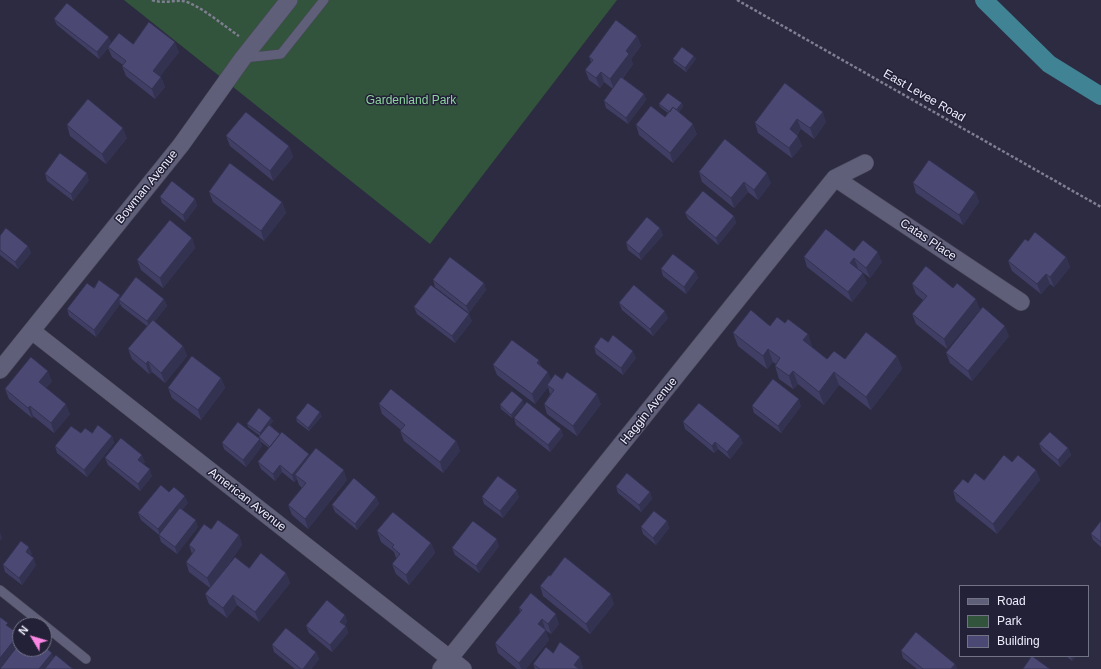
<!DOCTYPE html>
<style>
body{margin:0}
#map{position:relative;width:1101px;height:669px;overflow:hidden;background:#2c2b41;font-family:Arial,sans-serif}
canvas{display:block}
.legend{position:absolute;left:959px;top:585px;width:130px;height:72px;box-sizing:border-box;background:#222137;border:1px solid #737386;margin:0;padding:5px 7px;list-style:none;font-size:12px;color:#ededfc}
.legend li{display:flex;align-items:center;gap:8px;height:20px}
.legend b{width:20px;border:1px solid #737386}
.north{position:absolute;left:12px;top:617px;width:40px;height:40px;box-sizing:border-box;background:#222137;border:1px solid #737386;border-radius:50%;rotate:308deg;font-size:11px;font-weight:700;line-height:16px;text-align:center;color:#ededfc}
.north::after{content:'';display:block;margin:auto;width:14px;height:18px;background:#fc86e3;clip-path:polygon(50% 0,100% 100%,50% 72%,0 100%)}
</style>
<div id="map">
<canvas width="1101" height="669"></canvas>
<ul class="legend">
<li><b style="height:5px;background:#605f79"></b>Road</li>
<li><b style="height:11px;background:#33543c"></b>Park</li>
<li><b style="height:11px;background:#4b4874"></b>Building</li>
</ul>
<div class="north">N</div>
</div>
<script>
const g = document.querySelector('canvas').getContext('2d');
g.lineJoin = 'round';
function paint(path, color) { g.fillStyle = color; g.fill(path, 'evenodd'); }
function trace(path, color, width, dash) { g.strokeStyle = color; g.lineWidth = width; g.lineCap = dash ? 'butt' : 'round'; g.setLineDash(dash || []); g.stroke(path); }
function drawText(font, color, halo, rows, align = 'center') {
  g.font = font + ' Arial,sans-serif'; g.lineWidth = 3; g.setLineDash([]); g.textBaseline = 'middle'; g.strokeStyle = halo; g.fillStyle = color; for (const [text, x, y, turn = 0] of rows) {
    g.save(); g.translate(x, y); g.rotate((+turn || 0) * Math.PI / 180); g.textAlign = isNaN(turn) ? turn : align; if (halo) g.strokeText(text, 0, 0); g.fillText(text, 0, 0); g.restore();
  }
}
paint(new Path2D(`
 M124 0H617L430 244Z`), '#33543c');
trace(new Path2D(`
 M984 0 1049 64 1101 96`), '#408394', 18);
const lane = new Path2D(`
 M244 58 281 54 324 0
 M0 590 44 625
 M44 625 86 659`);
const street = new Path2D(`
 M835 178 1021 302
 M32 331 463 669
 M0 370 181 145 243 58 289 0
 M441 669 835 178 865 163`);
trace(lane, '#49475a', 10);
trace(street, '#49475a', 18);
trace(new Path2D(`
 M152 0C163 4 173 0 183 1 199 4 225 27 239 36
 M737 0 1101 207`), '#7f7f92', 2.5, [3, 2]);
trace(lane, '#605f79', 9);
trace(street, '#605f79', 17);
paint(new Path2D(`
 M54 19 111 43 133 44 179 52 160 76 161 77 165 87 155 99 126 76 122 66 123 65 112 57 108 48 99 59 57 25Z
 M637 36 641 46 631 59 633 64 623 78 644 94 646 100 628 124 606 108 604 101 613 89 604 82 600 88 589 80 585 70 591 62 589 57Z
 M694 56 696 59 686 72 674 63 673 59Z
 M785 83 826 122 814 139 801 129 797 135 802 146 792 158 758 133 755 123Z
 M682 103 683 107 679 112 697 134 673 163 639 135 636 125 665 117 668 113 660 107 659 104Z
 M67 125 127 138 106 164 70 136Z
 M226 136 289 146 293 157 273 181 230 146Z
 M699 172 771 183 758 200 748 192 734 208 702 182Z
 M45 174 89 180 73 201 47 181Z
 M913 183 975 192 979 202 963 225 916 193Z
 M209 192 282 202 286 213 264 241 213 202Z
 M160 197 195 199 197 206 185 222 162 203Z
 M685 213 734 216 736 223 718 245 688 219Z
 M660 228 663 235 641 260 628 250 626 243Z
 M0 236 28 246 31 253 18 269 0 255Z
 M192 238 195 248 163 288 141 270 137 260Z
 M1028 241 1066 257 1070 267 1054 287 1050 284 1041 294 1012 271 1008 261Z
 M854 251 882 262 870 278 857 268 867 283 852 302 807 267 804 257Z
 M661 269 695 271 698 278 686 294 663 276Z
 M433 280 484 283 486 290 469 313 435 287Z
 M912 284 953 288 980 309 947 349 916 324 912 314 923 300 916 294Z
 M94 288 121 297 164 299 167 306 154 322 183 346 187 356 165 383 152 372 149 374 132 359 128 349 147 326 122 307 120 304 96 337 69 316 67 309Z
 M619 303 668 318 653 336 622 310Z
 M414 307 472 321 455 343 417 314Z
 M770 326 808 334 812 347 827 359H845L897 356 902 369 871 410 839 385 824 405 798 384 793 389 779 379 775 366 776 364 773 362 767 369 738 346 733 333Z
 M1009 336 972 381 950 363 946 353Z
 M608 342 636 358 623 375 596 354 594 347Z
 M539 360 541 367 551 380 562 379 601 404 577 436 547 414 544 404 550 394 548 387 535 404 497 375 493 365Z
 M221 378 225 388 201 420 172 398 168 388Z
 M52 381 46 388 70 414 54 433 33 416 32 418 9 399 5 389Z
 M379 404 456 441 460 451 443 473 404 441 400 431 401 430 382 414Z
 M524 404 512 418 501 409 500 405Z
 M752 406H801L781 433 754 413Z
 M322 416 309 431 297 422 296 418Z
 M271 418 273 421 270 425 280 434 309 454 310 456 347 480 308 529 292 515 288 505 302 488 299 485 297 479 294 482 282 472 275 481 261 469 258 462 269 448 260 441 262 446 246 467 224 449 222 443 260 439 259 437 260 436 248 427 247 424Z
 M514 418 561 429 563 436 550 452 516 425Z
 M683 422 743 443 730 459 718 449 714 453 685 429Z
 M81 433H92L112 436 114 443 87 477 57 453 55 446Z
 M1039 444 1068 448 1071 455 1060 467 1042 451Z
 M105 458 145 462 143 464 152 476 140 491 108 465Z
 M1036 470 1040 480 997 534 956 501 953 491 968 483Z
 M616 487 650 492 652 499 641 512 618 493Z
 M169 492 188 503 182 510 198 527 177 554 161 542 159 535 141 520 138 513Z
 M376 497 379 504 357 530 335 512 332 505Z
 M482 497H519L503 518 484 504Z
 M667 521 669 528 656 545 643 534 641 527Z
 M1101 521V547L1093 540 1091 534Z
 M211 529 239 535 242 545 217 580 249 568 286 573 290 583 259 622 237 605 227 618 209 604 205 594 210 588 189 572 186 562 192 554 189 545Z
 M377 531 431 543 435 553 409 585 396 574 392 564 397 558H396L394 552 381 542Z
 M499 546 479 573 455 555 452 548Z
 M32 554 30 556 36 565 22 585 5 572 3 565Z
 M540 586 614 604 590 634 543 596Z
 M519 608 559 624 551 634 545 630 549 640 526 669H517L498 653 495 643 520 612Z
 M345 615 347 622 344 626H346L348 633 332 652 309 633 306 626Z
 M272 645 316 652 319 659 311 669H295L274 652Z
 M901 651 955 664 957 669H917L903 658Z
 M553 653 583 667 582 669H535L533 664Z
 M1066 656H1076L1072 661Z`), '#403e64');
paint(new Path2D(`
 M637 36 641 46 631 59 633 64 614 89 610 79 626 51Z
 M109 37 112 44 108 47V48L99 59 97 52Z
 M175 42 179 52 157 81 153 71Z
 M694 56 696 59 686 72 685 68Z
 M601 72 604 82 600 88 596 78Z
 M161 77 165 87 155 99 152 89Z
 M644 94 646 100 628 124 626 118Z
 M682 103 683 107 675 118 674 114Z
 M823 112 826 122 814 139 810 128Z
 M797 119 801 129 793 139 790 129Z
 M693 124 697 134 673 163 670 153Z
 M123 128 127 138 106 164 102 154Z
 M798 136 802 146 792 158 789 148Z
 M289 146 293 157 273 181 270 171Z
 M87 173 89 180 73 201 71 194Z
 M767 173 771 183 758 200 754 190Z
 M744 182 748 192 734 208 731 198Z
 M975 192 979 202 963 225 959 215Z
 M195 199 197 206 185 222 183 215Z
 M282 202 286 213 264 241 261 231Z
 M734 216 736 223 718 245 716 238Z
 M660 228 663 235 641 260 639 254Z
 M192 238 195 248 163 288 160 278Z
 M28 246 31 253 18 269 15 262Z
 M878 252 882 262 870 278 866 268Z
 M1066 257 1070 267 1054 287 1050 277Z
 M854 258 858 268 854 273 850 263Z
 M695 271 698 278 686 294 684 287Z
 M863 273 867 283 852 302 848 292Z
 M1046 274 1050 284 1041 294 1037 284Z
 M484 283 486 290 469 313 466 306Z
 M120 295 122 302 119 300 120 304 96 337 94 330Z
 M164 299 167 306 150 328 147 321Z
 M976 299 980 309 947 349 944 339Z
 M665 311 668 318 653 336 650 329Z
 M469 314 472 321 455 343 452 336Z
 M1005 326 1009 336 972 381 968 371Z
 M808 334 812 347 807 353 803 340Z
 M183 346 187 356 165 383 161 373Z
 M768 349 773 362 767 369 763 356Z
 M633 351 636 358 623 375 621 368Z
 M897 356 902 369 871 410 866 397Z
 M539 360 543 370 537 363Z
 M148 361 152 372 149 374 146 364Z
 M48 371 52 381 43 392 39 382Z
 M793 371 798 384 793 389 789 376Z
 M548 372 552 382 547 385 548 387 535 404 532 394Z
 M834 372 839 385 824 405 819 392Z
 M221 378 225 388 201 420 198 410Z
 M597 394 601 404 577 436 573 426Z
 M799 399 801 406 781 433 778 426Z
 M523 400 524 404 512 418 511 415Z
 M66 404 70 414 54 433 51 423Z
 M30 406 33 416 32 418 28 408Z
 M320 412 322 416 309 431 308 428Z
 M271 418 273 421 261 437 260 433Z
 M561 429 563 436 550 452 548 445Z
 M112 436 114 443 87 477 84 470Z
 M740 436 743 443 730 459 727 452Z
 M260 439 262 446 246 467 243 460Z
 M456 441 460 451 443 473 440 462Z
 M715 442 718 449 714 453 712 446Z
 M1068 448 1071 455 1060 467 1058 460Z
 M309 454 312 461 295 475 297 479 294 482 292 475Z
 M142 455 145 462 141 467 138 460Z
 M280 465 282 472 275 481 273 474Z
 M150 469 152 476 140 491 138 484Z
 M344 470 347 480 308 529 305 519Z
 M1036 470 1040 480 997 534 993 524Z
 M517 490 519 497 503 518 500 511Z
 M650 492 652 499 641 512 639 505Z
 M185 496 188 503 160 536 158 529Z
 M376 497 379 504 357 530 355 524Z
 M196 520 198 527 177 554 175 547Z
 M667 521 669 528 656 545 653 538Z
 M0 532 2 538 0 541Z
 M239 535 242 545 211 588 207 578Z
 M497 539 499 546 479 573 476 566Z
 M431 543 435 553 409 585 406 575Z
 M29 547 32 554 28 559 26 552Z
 M34 558 36 565 22 585 19 578Z
 M286 573 290 583 259 622 255 612Z
 M611 594 614 604 590 634 586 624Z
 M233 595 237 605 227 618 223 608Z
 M556 614 559 624 551 634 548 624Z
 M345 615 347 622 342 628 340 622Z
 M542 619 545 629 542 634 538 624Z
 M346 626 348 633 332 652 330 645Z
 M546 630 549 640 526 669H521L519 663Z
 M19 634 20 638V643L0 668V658Z
 M316 652 319 659 311 669H303Z
 M52 653 55 660 47 669H39Z
 M1071 656H1076L1072 661Z
 M580 657 583 667 582 669H575L574 665Z
 M955 664 957 669H951Z`), '#343251');
const building = new Path2D(`
 M67 3 109 37 97 52 54 19Z
 M616 20 637 36 626 51 629 54 610 79 601 72 596 78 585 70 593 60 589 57Z
 M149 22 175 42 153 71 161 77 152 89 122 66 126 61 108 47 119 33 133 44Z
 M682 47 694 56 685 68 673 59Z
 M621 77 644 94 626 118 604 101Z
 M785 83 823 112 810 128 797 119 790 129 798 136 789 148 755 123Z
 M668 93 682 103 676 110 673 107 670 112 659 104Z
 M88 99 123 128 102 154 67 125Z
 M651 106 665 117 673 107 693 124 670 153 636 125Z
 M246 112 289 146 270 171 226 136Z
 M725 139 767 173 754 190 744 182 731 198 699 172Z
 M60 153 87 173 71 194 45 174Z
 M929 160 975 192 959 215 913 183Z
 M230 163 282 202 261 231 209 192Z
 M172 181 195 199 183 215 160 197Z
 M703 191 734 216 716 238 685 213Z
 M647 217 660 228 639 254 626 243Z
 M170 220 192 238 160 278 137 260Z
 M6 228 28 246 15 262 0 250V236Z
 M826 229 854 251 863 240 878 252 866 268 854 258 850 263 863 273 848 292 804 257Z
 M1035 232 1066 257 1050 277 1046 274 1037 284 1008 261 1025 239 1028 241Z
 M673 254 695 271 684 287 661 269Z
 M450 257 484 283 466 306 433 280Z
 M926 266 953 288 957 283 976 299 944 339 912 314 927 296 912 284Z
 M136 277 164 299 147 321 119 300Z
 M99 280 120 295 94 330 67 309 87 283 94 288Z
 M431 285 469 314 452 336 414 307Z
 M634 285 665 311 650 329 619 303Z
 M983 307 1005 326 968 371 946 353Z
 M751 310 770 326 777 317 785 323 788 319 808 334 803 340 827 359 834 351 845 359 866 332 897 356 866 397 834 372 819 392 793 371 789 376 775 366 780 358 768 349 763 356 733 333Z
 M153 320 183 346 161 373 148 361 146 364 128 349Z
 M613 335 633 351 621 368 594 347 601 337 608 342Z
 M512 340 539 360 537 363 548 372 532 394 493 365Z
 M192 356 221 378 198 410 168 388Z
 M31 357 48 371 39 382 66 404 51 423 30 406 28 408 5 389Z
 M567 372 597 394 573 426 544 404 554 390 547 385 555 374 562 379Z
 M773 379 799 399 778 426 752 406Z
 M391 389 456 441 440 462 400 431 405 425 379 404Z
 M512 391 523 400 511 415 500 405Z
 M527 402 561 429 548 445 514 418Z
 M308 403 320 412 308 428 296 418Z
 M699 403 740 436 727 452 715 442 712 446 683 422Z
 M259 408 271 418 260 433 247 424Z
 M238 422 260 439 243 460 222 443Z
 M98 425 112 436 84 470 55 446 71 426 81 433 85 428 92 433Z
 M269 425 280 434 270 447 259 437Z
 M282 432 309 454 292 475 280 465 273 474 258 462Z
 M1050 432 1068 448 1058 460 1039 444Z
 M121 438 142 455 138 460 150 469 138 484 105 458Z
 M316 448 344 470 305 519 288 505 306 483 295 475Z
 M1004 455 1012 462 1018 455 1036 470 993 524 953 491 963 479 968 483 975 473 984 480Z
 M627 473 650 492 639 505 616 487Z
 M498 476 517 490 500 511 482 497Z
 M354 478 376 497 355 524 332 505Z
 M161 485 169 492 174 487 185 496 158 529 138 513Z
 M180 508 196 520 175 547 159 535Z
 M654 511 667 521 653 538 641 527Z
 M393 512 431 543 406 575 392 564 400 554 392 547 394 545 377 531Z
 M218 520 239 535 207 578 186 562 195 550 189 545 204 524 211 529Z
 M473 521 497 539 476 566 452 548Z
 M1101 521V542L1091 534Z
 M21 541 29 547 26 552 34 558 19 578 3 565Z
 M261 553 286 573 255 612 233 595 223 608 205 594 235 557 249 568Z
 M565 557 611 594 586 624 540 586 549 575 550 576Z
 M531 593 556 614 548 624 542 619 538 624 546 630 519 663 495 643 522 610 519 608Z
 M327 600 345 615 340 622 346 626 330 645 306 626Z
 M0 617 8 623 6 625 19 634 0 658Z
 M286 628 316 652 303 669H301L272 645Z
 M916 632 955 664 951 669H923L901 651Z
 M560 642 580 657 574 665 579 669H540L533 664 546 647 553 653Z
 M20 643V649H44V646L52 653 39 669H0Z
 M56 655 73 669H45Z
 M1032 656 1050 669H1023Z`);
paint(building, '#4b4874');
trace(building, '#343251', 1);
drawText('12px', '#ededfc', '#222137', [
 ["East Levee Road",924,96,30],
 ["Bowman Avenue",147,187,-51],
 ["Catas Place",928,240,34],
 ["Haggin Avenue",649,411,-51],
 ["American Avenue",247,500,38]
]);
drawText('12px', '#8ed49f', '#222137', [
 ["Gardenland Park",411,101]
]);
</script>
